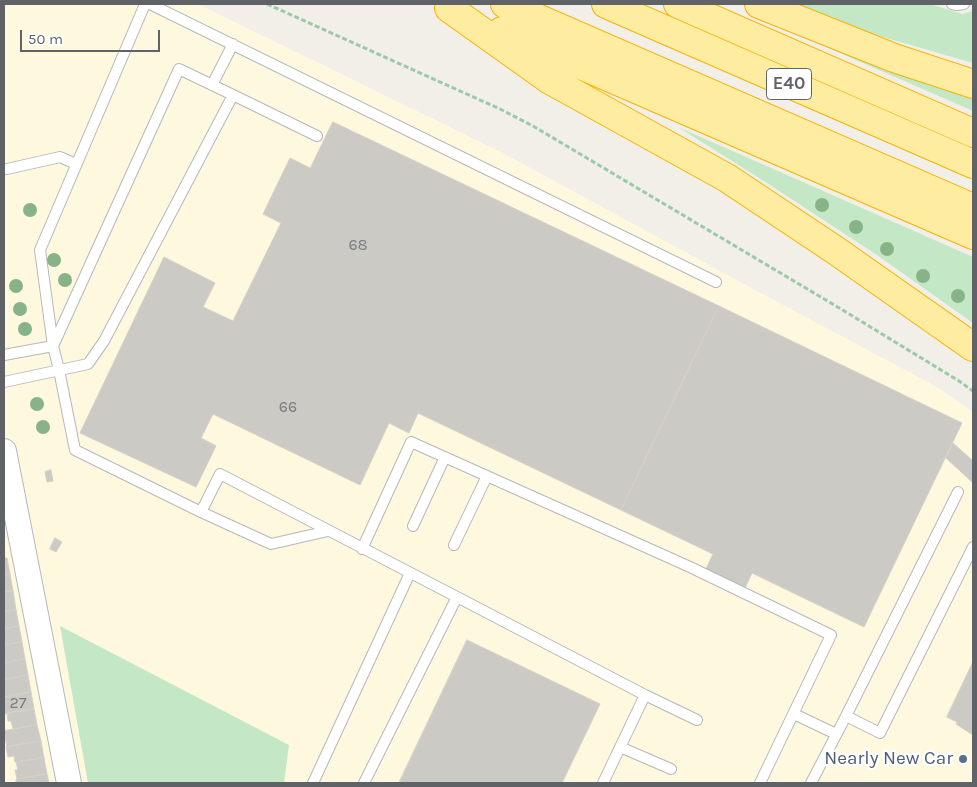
<!DOCTYPE html>
<style>
body{margin:0}
#map{position:relative;width:977px;height:787px;overflow:hidden;background:#f1efe8;font-family:Karla,sans-serif}
canvas{display:block}
.frame{position:absolute;inset:0;border:5px solid #5f6368;pointer-events:none}
.scale{position:absolute;left:20px;top:30px;width:140px;height:22px;box-sizing:border-box;border:2px solid #5f6368;border-top:0;padding-left:6px;font-size:15px;line-height:18px;white-space:nowrap;color:#5f6368;-webkit-text-stroke:4px #fff;paint-order:stroke}
</style>
<div id="map">
<canvas width="977" height="787"></canvas>
<div class="frame"></div>
<div class="scale">50 m</div>
</div>
<script>
const g = document.querySelector('canvas').getContext('2d');
g.lineJoin = 'round';
function paint(path, color) { g.fillStyle = color; g.fill(path, 'evenodd'); }
function trace(path, color, width, dash) { g.strokeStyle = color; g.lineWidth = width; g.lineCap = dash ? 'butt' : 'round'; g.setLineDash(dash || []); g.stroke(path); }
function drawText(font, color, halo, rows, align = 'center') {
  g.font = font + ' Karla,sans-serif'; g.lineWidth = 4.5; g.setLineDash([]); g.textBaseline = 'middle'; g.strokeStyle = halo; g.fillStyle = color; for (const [text, x, y, turn = 0] of rows) {
    g.save(); g.translate(x, y); g.rotate((+turn || 0) * Math.PI / 180); g.textAlign = isNaN(turn) ? turn : align; if (halo) g.strokeText(text, 0, 0); g.fillText(text, 0, 0); g.restore();
  }
}
paint(new Path2D(`
 M4 4H198L503 153 744 284 939 388 973 412V783H4Z`), '#fef8df');
paint(new Path2D(`
 M794 4H930L962 14 973 11V63L859 30Z
 M815 42 881 66 973 92V111Z
 M678 127 973 257V323L877 255 767 183Z
 M60 626 289 745 284 783H88Z`), '#c4e8c5');
const building = new Path2D(`
 M333 122 719 306 621 510 418 413 409 433 389 423 360 485 213 414 201 438 216 446 196 487 80 433 164 257 215 283 203 307 233 321 281 223 263 214 290 158 310 168Z
 M719 306 962 423 864 627 752 573 745 588 706 569 713 554 621 510Z
 M953 443 973 461V483L946 458Z
 M51 470 53 481 47 482 45 472Z
 M55 538 62 542 56 552 50 549Z
 M4 558H7L10 574 4 575Z
 M10 574 13 591 4 592V575Z
 M13 591 16 610 4 612V592Z
 M16 610 19 626 4 629V612Z
 M19 626 22 642 4 645V629Z
 M467 640 600 704 562 783H399Z
 M22 642 25 659 4 663V645Z
 M25 659 28 675 4 680V663Z
 M973 662V735L956 724 957 722 947 717Z
 M28 675 31 692 5 697 4 680Z
 M31 692 34 709 4 714V697Z
 M34 709 37 725 13 729 11 721H8L7 713Z
 M37 725 41 741 7 747 4 731Z
 M41 741 44 758 15 762 14 756 8 757 6 747Z
 M44 758 47 774 17 779 15 770H18L16 762Z
 M47 774 49 783H16V780L17 779Z`);
paint(building, '#cccac5');
trace(building, '#d6d1c6', 1);
const service = new Path2D(`
 M145 4 40 250 53 346 59 370 75 450 201 512
 M150 4 716 282
 M952 4 957 5 964 4
 M212 85 233 44
 M233 95 317 136
 M7 169 60 157 76 164
 M4 355 53 346
 M4 382 88 364 104 341 233 95 179 69 53 346
 M958 492 846 716 880 733 973 547
 M413 526 445 457
 M328 531 271 544 201 512 220 474 457 597
 M454 545 487 476
 M362 549 411 442 690 567 831 635 760 783
 M645 695 697 720
 M794 714 836 734
 M620 747 671 769
 M313 783 410 573
 M364 783 457 597 645 695 603 783
 M811 783 846 716`);
const tertiary = new Path2D(`
 M4 451 69 783`);
const trunk = new Path2D(`
 M505 4 973 208
 M606 4 973 164
 M678 4 973 133
 M759 4 894 58 973 84
 M449 8 550 80 727 178 835 250 973 347
 M502 31 973 235`);
trace(service, '#b5b8bc', 12);
trace(tertiary, '#b5b8bc', 26);
trace(trunk, '#f9b200', 30);
trace(new Path2D(`
 M267 4 500 109 533 126 841 309 959 381 973 391`), '#9dc9ab', 3, [5, 2.5]);
trace(service, '#fff', 10);
trace(tertiary, '#fff', 24);
trace(trunk, '#feeca0', 28);
g.fillStyle = '#88b388';
for (const [x, y] of [
 [822,205],
 [30,210],
 [856,227],
 [887,249],
 [54,260],
 [923,276],
 [65,280],
 [16,286],
 [958,296],
 [20,309],
 [25,329],
 [37,404],
 [43,427]
]) { g.beginPath(); g.arc(x, y, 7, 0, 2 * Math.PI); g.fill(); }
for (const [x, y, r, color] of [
 [963,759,5,"#5c6f8a"]
]) { const dot = new Path2D(); dot.arc(x, y, r, 0, 2 * Math.PI); g.fillStyle = color; g.fill(dot); trace(dot, '#fff', 2); }
drawText('16px', '#7a7d7f', null, [
 ["68",358,245],
 ["66",288,407],
 ["27",18,703]
]);
for (const [x, y, w] of [
 [789,84,45]
]) { const box = new Path2D(); box.roundRect(x - w / 2, y - 15.5, w, 31, 4); g.fillStyle = '#fff'; g.fill(box); trace(box, '#5f6368', 1); }
drawText('bold 18px', '#5f6368', null, [
 ["E40",789,84]
]);
drawText('19px', '#4e5e75', '#fff', [
 ["Nearly New Car",953,759]
], 'right');
</script>
